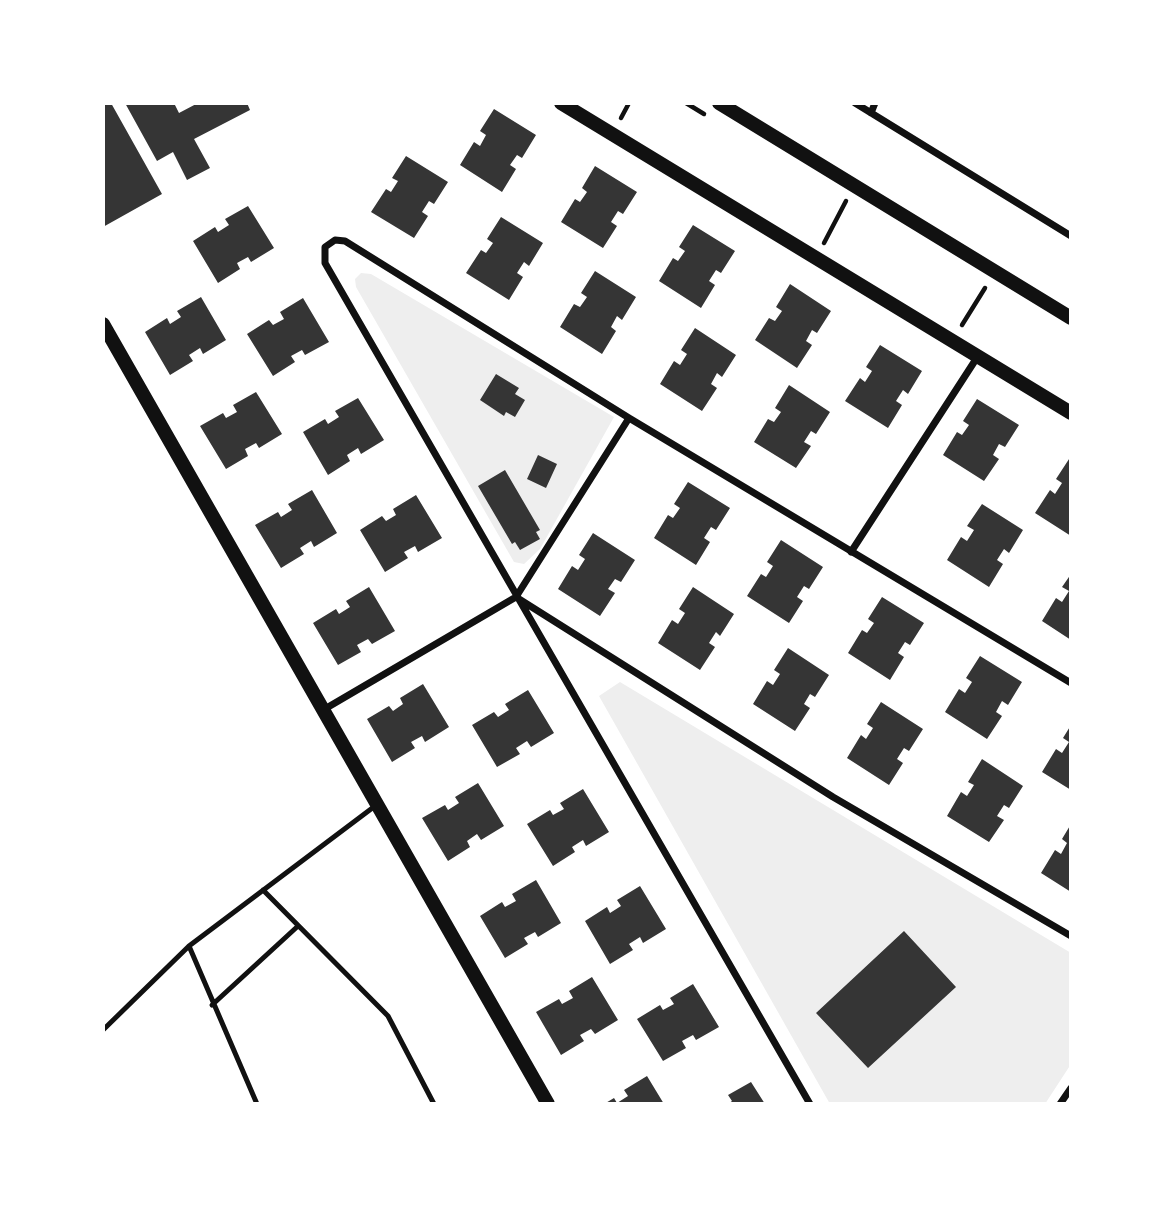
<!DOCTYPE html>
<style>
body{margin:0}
#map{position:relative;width:1174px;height:1207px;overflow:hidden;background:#fff;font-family:"Sofia Sans Condensed",sans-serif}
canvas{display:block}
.frame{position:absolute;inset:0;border:105px solid #fff;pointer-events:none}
</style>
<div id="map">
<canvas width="1174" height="1207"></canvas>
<div class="frame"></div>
</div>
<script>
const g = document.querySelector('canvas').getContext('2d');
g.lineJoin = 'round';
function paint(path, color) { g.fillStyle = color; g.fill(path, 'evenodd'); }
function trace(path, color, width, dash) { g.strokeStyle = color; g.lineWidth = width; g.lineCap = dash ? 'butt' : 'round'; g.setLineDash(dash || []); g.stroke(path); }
paint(new Path2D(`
 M361 273 371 274 614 417 540 549 524 564 514 562 356 287 355 279Z
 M620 682 1071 953V1064L1045 1104H830L599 696Z`), '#eee');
paint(new Path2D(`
 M103 103H111L162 194 103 227Z
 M125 103H174L179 113 198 103H247L250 110 194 139 210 168 187 180 173 152 157 161Z
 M494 109 536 135 522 158 517 155 510 165 516 169 502 192 460 165 474 142 480 146 486 135 480 131Z
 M406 156 448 182 434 204 429 201 422 212 428 216 414 238 371 212 386 189 391 192 398 181 392 178Z
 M595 166 637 192 623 214 618 211 611 222 617 226 603 248 561 222 575 199 580 202 587 192 582 188Z
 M248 206 274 248 251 262 248 257 237 263 240 269 218 283 193 241 215 227 218 232 229 225 225 219Z
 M501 217 543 243 529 266 524 262 517 273 523 277 509 300 466 273 481 250 486 253 493 243 487 239Z
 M693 225 735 251 721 273 716 270 709 281 715 285 701 308 659 281 673 258 678 261 685 251 679 247Z
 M595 271 636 297 622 320 617 316 611 327 616 331 602 354 560 327 574 304 580 307 587 297 581 293Z
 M790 284 831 311 817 333 812 330 806 341 812 345 797 368 755 340 769 318 775 321 782 311 776 307Z
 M201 297 226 340 203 354 200 348 189 355 193 361 170 375 145 332 167 318 170 324 181 317 177 311Z
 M303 298 329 342 305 355 302 350 291 356 295 362 273 376 247 334 269 320 273 325 284 319 280 312Z
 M695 328 736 355 722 377 717 373 711 384 717 388 702 411 660 384 674 361 680 365 687 354 681 350Z
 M880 345 922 371 908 394 903 390 896 401 902 405 888 428 845 401 860 378 865 382 872 371 866 367Z
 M496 374 519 388 515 394 525 400 515 417 506 412 504 416 480 400Z
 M789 385 830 412 816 434 811 431 804 442 811 446 796 468 754 442 768 419 774 422 781 412 775 408Z
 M256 392 282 434 259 448 256 443 245 449 248 456 226 469 200 426 223 413 226 418 237 412 233 405Z
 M358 398 384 440 361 454 358 448 347 455 350 461 328 475 303 432 325 419 328 424 339 417 335 411Z
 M977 399 1019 425 1005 447 999 444 993 455 999 459 984 481 943 455 957 432 962 435 969 425 963 421Z
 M538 455 557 464 546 488 527 479Z
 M1071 456V536L1035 513 1050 490 1055 494 1062 483 1056 479Z
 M505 470 540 530 536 532 540 539 520 550 515 542 512 544 478 486Z
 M688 482 730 508 716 530 711 527 704 538 710 542 696 565 654 538 668 515 673 518 680 508 674 504Z
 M312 490 337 533 314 547 311 541 300 548 304 554 281 568 255 525 278 512 281 517 292 510 288 504Z
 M416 495 442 538 418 552 415 546 404 552 408 558 385 572 360 530 382 516 386 521 396 515 393 509Z
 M982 504 1023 530 1009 553 1004 549 997 560 1003 564 989 587 947 560 961 537 967 541 974 530 967 526Z
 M593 533 635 560 621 582 615 579 608 589 615 593 600 616 558 589 572 566 578 570 585 559 579 555Z
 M781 540 823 567 809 589 804 586 797 597 803 601 789 623 747 596 761 574 766 577 773 566 767 562Z
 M1071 574V640L1042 621 1056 598 1062 602 1069 591 1062 587Z
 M369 587 395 631 372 644 368 639 357 645 361 652 338 665 313 623 336 609 339 614 350 607 346 601Z
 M693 587 734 614 720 636 716 632 709 643 715 647 700 670 658 643 672 620 678 624 685 613 679 609Z
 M882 597 924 623 910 645 905 642 898 653 904 657 890 680 848 653 862 630 867 633 874 623 868 619Z
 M788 648 829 675 815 697 810 694 804 704 810 708 795 731 753 704 767 681 773 685 780 674 774 670Z
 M980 656 1022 682 1008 705 1002 701 996 712 1002 716 987 739 945 712 959 689 965 693 972 682 966 678Z
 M423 684 449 727 425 742 422 736 411 742 415 748 392 762 367 719 389 706 393 711 403 704 400 698Z
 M528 690 554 733 531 747 527 741 516 748 520 754 497 767 472 725 494 712 498 717 509 710 505 704Z
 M881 702 923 729 909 751 904 748 897 759 903 763 889 785 847 758 861 735 866 739 873 728 867 724Z
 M1071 725V790L1042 772 1056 749 1062 753 1069 742 1063 738Z
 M982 759 1023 786 1009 808 1004 805 997 816 1004 820 989 842 947 816 961 792 967 796 974 785 968 782Z
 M478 783 504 826 481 840 477 834 467 841 470 847 448 861 422 818 445 805 448 810 459 803 455 797Z
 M583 789 609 832 586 846 583 840 572 847 575 852 553 866 527 824 550 810 553 815 564 809 560 803Z
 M1071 824V892L1041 873 1055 850 1061 854 1067 843 1062 839Z
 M536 880 561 923 538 937 535 932 524 938 528 944 505 958 480 916 502 902 505 907 516 901 512 894Z
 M640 886 666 929 643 943 640 937 629 944 633 950 610 964 585 921 607 907 610 913 621 906 617 900Z
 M904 931 956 987 868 1068 816 1013Z
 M592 977 618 1020 595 1034 591 1029 580 1035 584 1041 561 1055 536 1012 559 999 562 1004 573 998 569 991Z
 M693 984 719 1027 696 1040 693 1035 682 1041 686 1048 663 1061 637 1019 660 1005 663 1010 674 1004 670 998Z
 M647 1076 664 1104H604L614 1098 617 1103 628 1096 624 1090Z
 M751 1082 765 1104H728L732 1101 728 1095Z`), '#353535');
trace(new Path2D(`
 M686 103 704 114
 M621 118 629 103
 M824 243 846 201
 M962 325 985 288`), '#111', 4.5);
trace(new Path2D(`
 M263 890 388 1016 434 1104
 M189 946 257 1104
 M212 1005 298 926
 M103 1030 189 946 375 806`), '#111', 5);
trace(new Path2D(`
 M855 103 1071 236
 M871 113 875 103
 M851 552 978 356
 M519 599 833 797 1071 936
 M323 710 516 597 629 418
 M810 1104 325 263V247L335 240 345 241 629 418 1071 683
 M1060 1104 1071 1088`), '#111', 7);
trace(new Path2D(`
 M561 103 1071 413
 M719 103 1071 318
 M103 324 548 1104`), '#111', 14);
</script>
